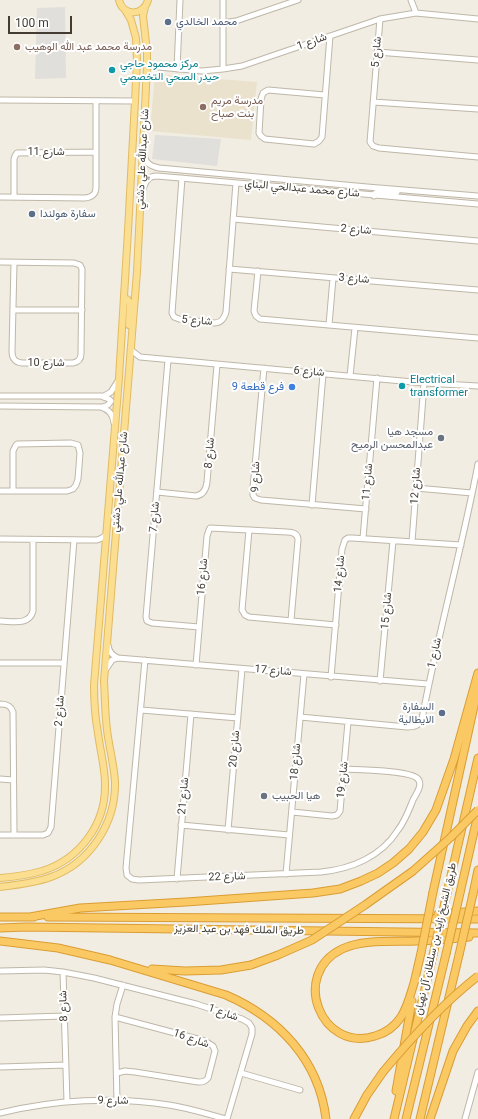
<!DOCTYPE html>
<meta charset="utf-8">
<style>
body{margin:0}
#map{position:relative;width:478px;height:1119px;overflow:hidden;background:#f1ede2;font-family:Roboto,sans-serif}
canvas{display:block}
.scale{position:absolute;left:8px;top:16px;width:64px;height:18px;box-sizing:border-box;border:2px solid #423c33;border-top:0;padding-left:5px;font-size:12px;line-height:14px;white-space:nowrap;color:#423c33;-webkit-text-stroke:3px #fff;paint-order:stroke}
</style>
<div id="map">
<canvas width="478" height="1119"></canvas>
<div class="scale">100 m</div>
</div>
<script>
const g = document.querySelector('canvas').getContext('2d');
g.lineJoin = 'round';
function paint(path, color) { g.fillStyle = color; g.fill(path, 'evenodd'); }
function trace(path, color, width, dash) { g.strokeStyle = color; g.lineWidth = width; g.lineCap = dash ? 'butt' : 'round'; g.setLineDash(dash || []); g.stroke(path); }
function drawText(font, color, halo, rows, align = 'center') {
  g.font = font + ' Roboto,Vazirmatn,sans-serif'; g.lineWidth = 4; g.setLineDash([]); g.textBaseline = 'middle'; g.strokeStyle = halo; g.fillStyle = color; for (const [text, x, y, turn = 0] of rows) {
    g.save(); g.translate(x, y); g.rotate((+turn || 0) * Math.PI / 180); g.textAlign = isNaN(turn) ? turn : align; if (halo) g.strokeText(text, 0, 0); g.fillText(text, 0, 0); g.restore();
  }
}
paint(new Path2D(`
 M155 74 257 82 251 140 150 131Z`), '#eae2cc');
paint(new Path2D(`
 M65 7 66 78 35 79 37 8Z
 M155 135 221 139 217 166 152 159Z`), '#e1dfdb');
const minor = new Path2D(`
 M223 0V69
 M411 0 416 13
 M380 19 370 142 373 146 379 148 478 157
 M222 23 236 21 298 0
 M377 52 478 60
 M147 66 202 71 223 69 242 66 380 19 416 13 478 19
 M177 69 180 0
 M325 95 268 90 263 93 261 99 259 133 261 136 265 139 314 144 319 141 322 137 330 36
 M0 100 135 101
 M373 102 478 109
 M144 154C145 163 150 166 159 168L367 187 478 196
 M182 178 172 313 174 317 179 319 214 323C221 323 224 319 226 312L236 183
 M142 192C145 183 147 176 157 176L478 204
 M374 196V194L377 192H397
 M0 197 85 198C93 197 96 194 96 187V101
 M14 197V159L15 156 17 153 96 152
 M233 219 478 241
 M0 262 74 263 80 265 82 269 81 354C81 359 78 362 73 363H22C14 362 12 358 12 351L14 263
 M229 269 478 290
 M258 271 254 311 256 316 260 319 478 338
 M13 310H82
 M329 325 333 278
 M131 350 140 357 424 383 478 386
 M168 360 146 617 147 621 152 623 199 627
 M264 368 253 488V495L255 498 261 500 366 509
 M350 376 355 328
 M0 396H104L111 392 118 381
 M0 406 101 407C109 410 113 414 114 423
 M102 407 108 405 111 401 109 399 103 397
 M416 488 472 493
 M0 491H67L73 489 76 485 78 479 80 453 78 445 71 443 17 444 15 447 13 451V491
 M157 492 196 496C203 495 206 490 207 482L217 365
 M312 505 323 374
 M249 530 242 610 245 615 249 617 336 625
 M363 538 377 378
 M0 539 97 540 102 538 106 535
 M412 542 424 383
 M0 621C12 621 29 626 33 611V540
 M108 645C109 652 112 655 118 658L428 684
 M145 660 126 868 127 875 132 879 139 880 321 872C351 869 381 857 398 830 405 821 409 810 413 800 416 794 424 784 417 778 407 770 359 770 344 769
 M0 663H64
 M196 665 207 536 209 530 210 528 287 532C293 532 298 534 298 540L291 620
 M106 669 112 660 118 658
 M331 677 342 549 345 540 348 538H352L461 545
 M380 681 393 541
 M0 704C6 704 11 705 13 712L14 834
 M141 710 238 718
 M300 717 407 727C414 727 419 726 422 719 438 633 462 549 478 464
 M0 779 13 780
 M292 812 332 816 337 815 340 811 348 722
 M181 825 289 835
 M228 830 242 669
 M0 835H43L48 833 51 827 74 540
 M286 874 304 674
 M177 879 191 714
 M0 971 44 970 63 972 94 978 196 1004 242 1019 249 1023 252 1028V1034L227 1119
 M63 972 67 1102
 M115 1017 205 1041 213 1046 215 1051 208 1078C205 1082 202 1082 198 1082L135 1072 125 1071 117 1073
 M0 1018 64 1016
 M0 1067 66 1065
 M241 1073 300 1090
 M117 1101 115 1017 117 1004 123 985
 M0 1113C53 1100 115 1096 169 1105 189 1108 207 1114 226 1119
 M465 1119 478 1072`);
const major = new Path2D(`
 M119 0C123 17 144 16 148 0
 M124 299H127L130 303 129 325
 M0 878C14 877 28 875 42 871 80 859 106 824 105 784 105 767 100 750 98 733 95 717 94 701 94 685L119 378 128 231 135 101 137 61 136 38 131 20 125 10
 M0 887C17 885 35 883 51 877 90 863 116 823 115 782 114 764 109 747 107 730 105 714 105 697 104 681L137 272 147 66V52L143 16 145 7`);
const highway = new Path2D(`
 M433 892 478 688
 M447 893 478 758
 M460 893 478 814
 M473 894 478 870
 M438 914 478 911
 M0 917H34
 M30 917 80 908 186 902 313 893 340 889 361 881 378 873 393 863 409 849 423 832 436 810 454 759 478 673
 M48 917 478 919
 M0 928 26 927 478 933
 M0 941 58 948 110 960 226 995C279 1018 319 1060 326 1119
 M152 969 185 971 221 970 251 965
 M415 980C411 992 408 1006 401 1017 395 1026 386 1033 375 1036 321 1053 290 974 342 949 363 939 394 942 417 941 434 940 452 939 469 937
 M414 983 421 953
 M396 1091 412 1001
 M354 1119 367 1095 383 1072
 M394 1119 433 955
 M406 1119 446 954
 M420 1119 459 955
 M430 1119 453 1051 467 1026 478 1011`);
trace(minor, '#bfb7a8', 7);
trace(major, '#e1bb61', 8);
trace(highway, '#da9d34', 9);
trace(minor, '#fff', 5);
trace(major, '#fcde90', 6);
trace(highway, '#fbc963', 7);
const highwayBridge = new Path2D(`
 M421 953 433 892
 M446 954 460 893
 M433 955 447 893
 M459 955 473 894
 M251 965 278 955 312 940 365 905 413 871 450 838 478 810
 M383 1072C412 1037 442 1004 478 976`);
trace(highwayBridge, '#da9d34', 9, []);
trace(highwayBridge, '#fbc963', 7);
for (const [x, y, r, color] of [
 [168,22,4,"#5c6f8a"],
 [17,47,4,"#8d6e63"],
 [112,70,4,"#0f9aa8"],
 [203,107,4,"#8d6e63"],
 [32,214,4,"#5c6f8a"],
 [402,386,4,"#0f9aa8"],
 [292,387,4,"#3f7fe0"],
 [441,438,4,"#6b7280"],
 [442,713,4,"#5c6f8a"],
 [264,796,4,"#6b7280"]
]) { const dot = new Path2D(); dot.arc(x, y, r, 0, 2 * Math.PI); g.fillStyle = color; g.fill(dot); trace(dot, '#fff', 1.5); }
drawText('11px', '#4e5e75', '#fff', [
 ["محمد الخالدي",176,22],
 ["سفارة هولندا",40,214],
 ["السفارة",434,707,"right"],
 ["الايطالية",434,720,"right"]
], 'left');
drawText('11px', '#423c33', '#fff', [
 ["شارع 1",312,42,-19],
 ["شارع 5",377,52,-85],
 ["شارع 11",46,152],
 ["شارع عبدالله علي دشتي",143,159,-87],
 ["شارع محمد عبدالحي البناي",302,189,5],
 ["شارع 2",356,230,5],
 ["شارع 3",354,279,5],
 ["شارع 5",197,321,5],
 ["شارع 10",46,363],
 ["شارع 6",309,372,5],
 ["شارع 8",210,453,-85],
 ["شارع 9",256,477,-88],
 ["شارع عبدالله علي دشتي",120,482,-85],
 ["شارع 11",368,482,-85],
 ["شارع 12",416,486,-86],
 ["شارع 7",155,517,-85],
 ["شارع 14",340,574,-85],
 ["شارع 16",203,577,-85],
 ["شارع 15",387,611,-85],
 ["شارع 1",435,653,-77],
 ["شارع 17",273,671,5],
 ["شارع 2",60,711,-86],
 ["شارع 20",235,749,-85],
 ["شارع 18",296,762,-85],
 ["شارع 19",343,780,-84],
 ["شارع 21",184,796,-85],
 ["شارع 22",227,877,-2],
 ["طريق الملك فهد بن عبد العزيز",239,930,1],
 ["طريق الشيخ زايد بن سلطان آل نهيان",436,939,-77],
 ["شارع 8",64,1006,-92],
 ["شارع 1",223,1013,19],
 ["شارع 16",191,1039,19],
 ["شارع 9",113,1101,1]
]);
drawText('11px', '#785e54', '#fff', [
 ["مدرسة محمد عبد الله الوهيب",25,47],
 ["مدرسة مريم",211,101],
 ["بنت صباح",211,114]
], 'left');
drawText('11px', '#0d838f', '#fff', [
 ["مركز محمود حاجي",120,64],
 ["حيدر الصحي التخصصي",120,77],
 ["Electrical",410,380],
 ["transformer",410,393]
], 'left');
drawText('11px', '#366cbe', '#fff', [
 ["فرع قطعة 9",284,387]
], 'right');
drawText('11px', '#5b616d', '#fff', [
 ["مسجد هيا",433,432],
 ["عبدالمحسن الرميح",433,445],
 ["هيا الحبيب",272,796,"left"]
], 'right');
</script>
